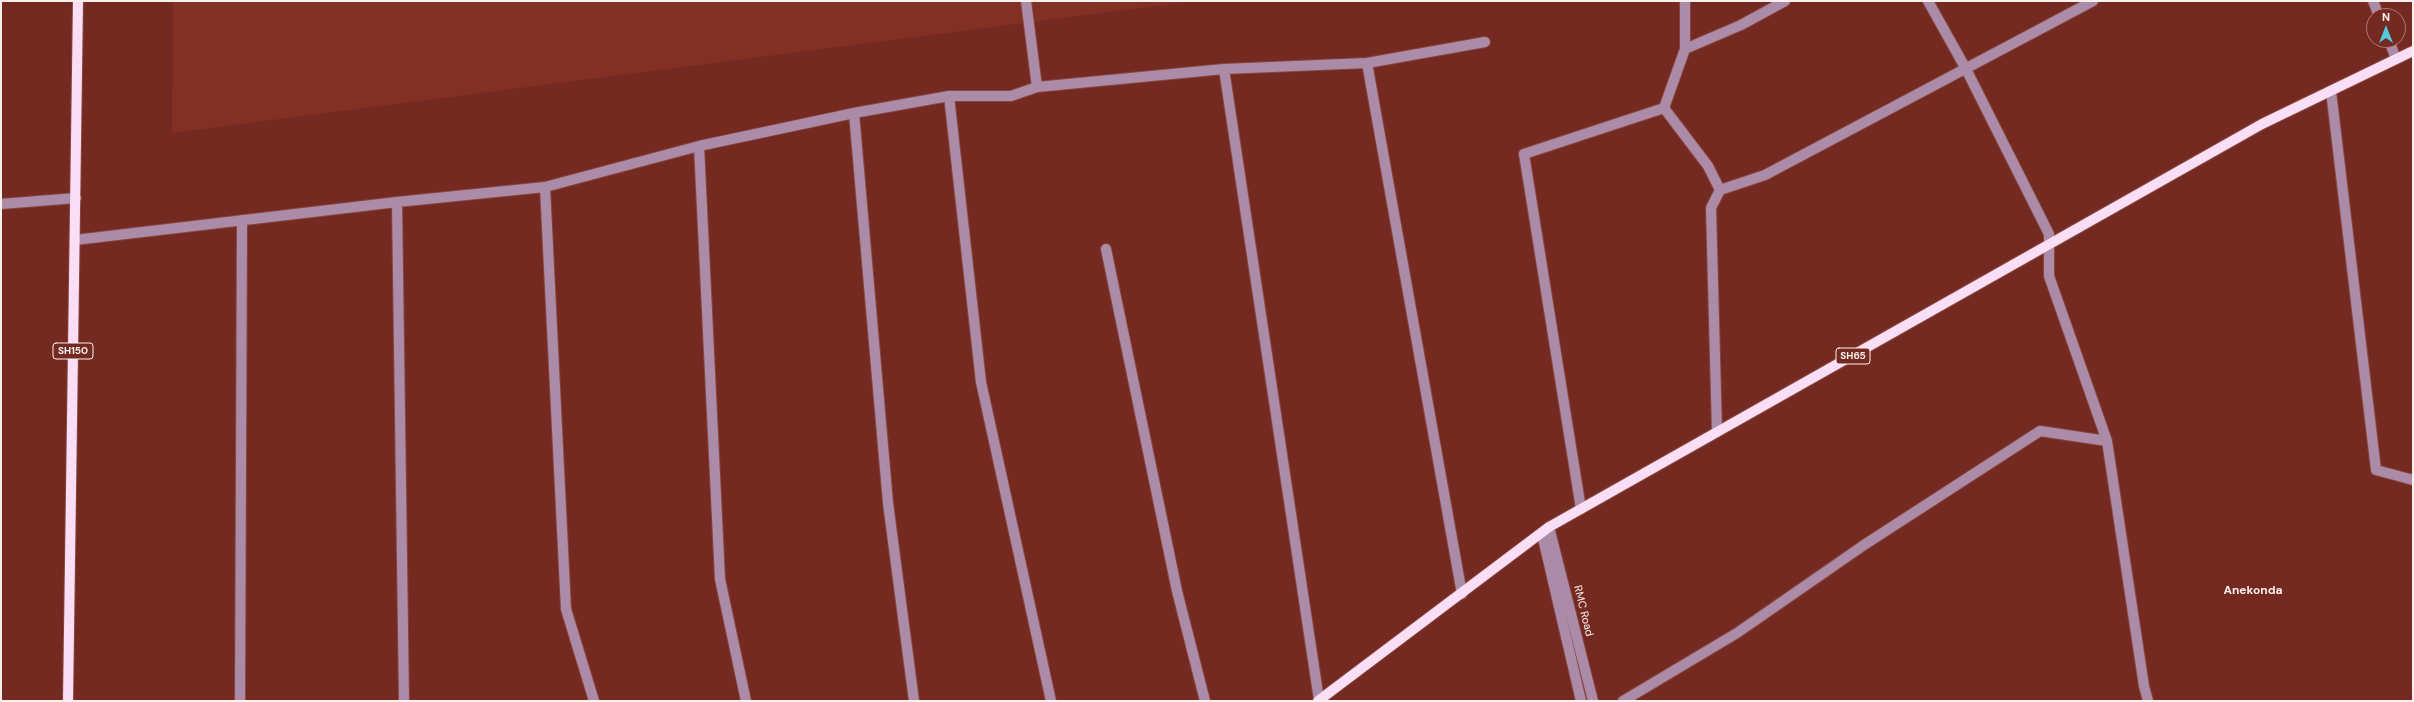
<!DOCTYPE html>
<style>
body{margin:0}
#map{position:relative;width:2414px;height:702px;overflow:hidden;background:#742a20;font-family:"DM Sans",sans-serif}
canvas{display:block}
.frame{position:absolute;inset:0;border:2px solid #faf0ee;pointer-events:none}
.north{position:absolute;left:2366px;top:8px;width:40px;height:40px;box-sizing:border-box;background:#742a20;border:1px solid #aa7972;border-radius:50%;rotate:0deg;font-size:11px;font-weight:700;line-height:16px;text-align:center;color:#faf0ee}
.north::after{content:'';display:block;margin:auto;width:14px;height:18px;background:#54cade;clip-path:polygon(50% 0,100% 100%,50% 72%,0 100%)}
</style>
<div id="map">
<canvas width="2414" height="702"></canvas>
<div class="frame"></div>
<div class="north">N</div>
</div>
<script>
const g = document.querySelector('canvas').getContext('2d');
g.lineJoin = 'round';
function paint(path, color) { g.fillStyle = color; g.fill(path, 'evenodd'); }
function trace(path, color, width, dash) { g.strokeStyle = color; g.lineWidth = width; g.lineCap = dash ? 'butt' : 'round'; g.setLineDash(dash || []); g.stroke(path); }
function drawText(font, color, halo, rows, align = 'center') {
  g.font = font + ' "DM Sans",sans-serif'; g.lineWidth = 3.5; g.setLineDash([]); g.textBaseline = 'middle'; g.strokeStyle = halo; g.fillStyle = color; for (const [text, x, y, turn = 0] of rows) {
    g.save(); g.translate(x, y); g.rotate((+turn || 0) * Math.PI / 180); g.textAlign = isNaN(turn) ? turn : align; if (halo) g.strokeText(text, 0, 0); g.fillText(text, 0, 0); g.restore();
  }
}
paint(new Path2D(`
 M173 1H1195L172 133Z`), '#822f24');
const minor = new Path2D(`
 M1026 1 1037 87
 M1928 1 1966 69 2049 234V276L2107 441
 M2373 1 2379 16
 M2389 40 2396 59
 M1685 49 1741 25 1785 1
 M1367 63 1462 594
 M1224 69 1319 700
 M2331 91 2376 470 2413 480
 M949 96 981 382 1051 701
 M1664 108 1708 166 1720 190
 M854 113 888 503 914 701
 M699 146 720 579 746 701
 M545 187 566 609 594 701
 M397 202 404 701
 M1 204 76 198
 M75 240 397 202 545 187 699 146 854 113 949 96H1011L1037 87 1224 69 1367 63 1485 42
 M1106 249 1177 591 1205 701
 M1717 432 1711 208 1720 190 1765 175 2093 1
 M1581 509 1524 154 1664 108 1685 49V1
 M1549 527 1593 701
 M1542 534 1581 701
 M240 701 242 220
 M1623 701 1737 633 1864 545 2040 431 2107 441 2144 686 2148 701`);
const major = new Path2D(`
 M68 701 78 1
 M1318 701 1549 527 2262 124 2413 51`);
trace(minor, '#87463d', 12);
trace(major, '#87463d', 12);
trace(minor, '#ac8ba8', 10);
trace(major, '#f9def6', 10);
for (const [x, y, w] of [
 [73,351,40],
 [1853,356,34]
]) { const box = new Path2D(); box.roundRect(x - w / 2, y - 8, w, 16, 3); g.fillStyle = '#742a20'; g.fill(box); trace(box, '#faf0ee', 1); }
drawText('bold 10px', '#faf0ee', null, [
 ["SH150",73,351],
 ["SH65",1853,356]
]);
drawText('11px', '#faf0ee', '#742a20', [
 ["RMC Road",1583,611,76]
]);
drawText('bold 12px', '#faf0ee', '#742a20', [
 ["Anekonda",2253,591]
]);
</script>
